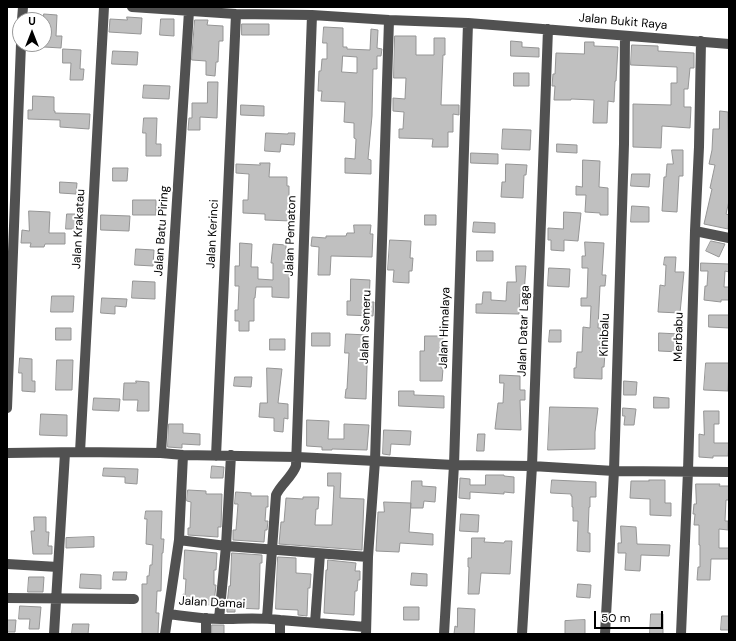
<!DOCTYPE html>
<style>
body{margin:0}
#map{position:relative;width:736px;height:641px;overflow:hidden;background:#fff;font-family:"DM Sans",sans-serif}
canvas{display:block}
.frame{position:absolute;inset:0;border:8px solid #000;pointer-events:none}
.north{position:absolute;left:12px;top:12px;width:40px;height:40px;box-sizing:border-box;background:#fff;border:1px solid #999;border-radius:50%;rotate:0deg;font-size:11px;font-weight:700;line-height:16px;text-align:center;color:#000}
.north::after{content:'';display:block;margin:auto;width:14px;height:18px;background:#000;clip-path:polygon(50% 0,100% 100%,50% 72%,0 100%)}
.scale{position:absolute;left:594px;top:611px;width:69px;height:18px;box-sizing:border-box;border:2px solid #000;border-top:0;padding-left:5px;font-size:12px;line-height:14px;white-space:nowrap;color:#000;-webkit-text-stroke:3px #fff;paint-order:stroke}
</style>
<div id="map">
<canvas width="736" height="641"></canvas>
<div class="frame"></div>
<div class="north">U</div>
<div class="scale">50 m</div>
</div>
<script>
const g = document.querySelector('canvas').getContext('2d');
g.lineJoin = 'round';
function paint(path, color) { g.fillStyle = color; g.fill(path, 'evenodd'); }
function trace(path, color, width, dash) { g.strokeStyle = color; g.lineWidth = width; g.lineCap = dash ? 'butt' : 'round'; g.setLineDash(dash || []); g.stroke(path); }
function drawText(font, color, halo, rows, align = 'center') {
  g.font = font + ' "DM Sans",sans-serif'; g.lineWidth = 4; g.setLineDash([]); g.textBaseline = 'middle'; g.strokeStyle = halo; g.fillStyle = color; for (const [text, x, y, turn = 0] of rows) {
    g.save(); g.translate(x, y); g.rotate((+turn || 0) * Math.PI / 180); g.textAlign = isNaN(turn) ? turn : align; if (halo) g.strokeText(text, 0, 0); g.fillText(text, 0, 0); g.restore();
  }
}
const building = new Path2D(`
 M44 14 57 15 56 36H62L61 48 44 47Z
 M127 17 142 18 141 34 109 32 110 19 127 20Z
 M161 19H174V36L160 35Z
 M195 20H208L207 25 223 26V41H219L218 62H216L215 76 206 75V61L192 60Z
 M242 24H269V35H242Z
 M324 27 343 28V47H347V49L370 50 371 29 378 30 377 48 382 49 381 56H377V69H373L372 116 368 159 371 160V174L345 173V158L355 159 356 139 354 138V123L344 122 345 102 321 101 322 91H318L319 71H321L322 59H327V43H323ZM343 56 357 57V73L342 72Z
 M395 36H416V55H434V38H445V55H443L441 105H459V115L453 114V132H448V147H432L433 139 399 138V129H403L404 112 393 111V98L405 99 406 78H394Z
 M511 41 522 42V47L539 48V57L511 56Z
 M585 42H594V46L618 47 616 81H615L614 102 608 101 607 123H593L594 100 571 99V100H554L555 86H552L553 74H555L556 53 584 54Z
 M632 45 658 46V51L694 53V68H690L688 89H684V107H691L690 128 662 126 661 148 633 147V104L671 105V83H677V67L631 65Z
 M63 49 81 50 80 69H84L83 80H70L71 63H63Z
 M113 51 138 52 137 65 112 64Z
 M514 73H529V86H514Z
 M208 82H218L217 118 200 117V130H188L189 118H192V103H207Z
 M144 85 170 86 169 99 143 98Z
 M33 96 54 97V111H55V113L90 114 89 129 60 127V120L28 119V110H32Z
 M241 105 264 106V116L241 115Z
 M720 111 728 112 729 201 726 214 729 215 728 229 704 224 712 189 710 188 715 165 709 164 712 150 713 129H719Z
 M144 118H157L156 144H161V156H146V133H143Z
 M503 129 531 130 530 150 502 149Z
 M266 133 288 134V133H295L294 145 281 144 280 152 265 151Z
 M557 144 577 145V153L557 152Z
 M672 150H683V176H679L677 212 662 211 664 177H666L667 164H673Z
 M471 153 498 154V164L471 163Z
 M583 160 600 161 599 187 608 188V215H600V213L585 212 586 195H576V186L582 187Z
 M260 163H270L269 177H287V186H289V211H291V221L265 220V214L243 213V200H248L249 174 236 173V164L260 165Z
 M506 164 527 165 526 175H524L523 198 501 197 502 182H505Z
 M113 168H128L127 181H113Z
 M632 174H650L649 187 631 186Z
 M60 182 77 183 76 194 60 193Z
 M133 200H156V215H133Z
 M632 206 649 207V222H631Z
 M29 211 50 212 49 233H65V244H45L44 247H30L31 243H21L22 230 29 231Z
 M564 212 581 213 578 241 564 240V251L551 250V240H548V228L563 229Z
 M67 214H76L75 229H66Z
 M101 215 130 216 129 231 101 230Z
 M425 215H436V225H425Z
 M474 222 495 223V233L473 232Z
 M354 225H371L370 234H373L372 257 331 256 330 275H318L319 247 311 246 312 237 326 238V236H346L347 233H354Z
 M390 240 411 241 410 258H413L412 271H409V283L393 282 394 270H388Z
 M711 241 725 244 719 257 706 251Z
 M585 242 604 243 602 275H606L605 286H600L598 328H601L600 353H605L604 367H602V379L574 378V368H576L577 352H582L583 327 590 328 591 306H581V298H587L588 268H582V256H585Z
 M240 243 252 244 251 267H258V279L273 280V263H271L273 244 286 245V268H289V298L272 297V287H256L255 298H254V321H249V331H239V321H235V310H238L239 286H235V266H239Z
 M136 249 154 250 153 266 135 265Z
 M477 251H493V261H477Z
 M665 257H676L675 272H684L680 313 658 312 660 285 665 286 666 265H664Z
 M701 263 729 264V272L725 271 724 287H729V300H721V302L704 300 705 286H707L708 271H701Z
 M516 266H526L524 294H520L519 314 476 313V304H482L483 292H491V300L506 301 507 282H516Z
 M549 268 570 269 569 287 548 286Z
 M351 279 370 280 369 302H374L373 316 347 315V301H350Z
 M133 281 155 282V299L132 298Z
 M52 296H74L73 312H51Z
 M102 298 127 299 126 307 115 306V314L101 313Z
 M709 315H729V328L709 327Z
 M56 328H71V340H56Z
 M550 330H561V342H549Z
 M312 333H330V346H312Z
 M659 333 680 334V352L659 351Z
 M346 334 368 335 366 399 345 398 346 389H347L349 353H345Z
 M425 336H443L441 368 443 369 442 381H420V351H424Z
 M270 339H285V350H270Z
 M20 358 32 359V381H35V392L22 391V373H19Z
 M57 360H73L72 390H56Z
 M706 363H729L728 391 704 390Z
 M267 368 282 369 278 403 288 404V419L284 418 283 432 274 431V418L259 417 260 403H267Z
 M500 375 520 376V390H525V400H520L521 430 495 429 498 403H503L504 383H500Z
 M235 377H252L251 387 234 386Z
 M136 381 149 382V411H137L138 400H123L124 383H136Z
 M624 381 637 382 636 395H624Z
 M399 391H414V395L444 396V408L399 406Z
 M654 397 669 398V408H654Z
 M94 398 120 399 119 411 93 410Z
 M550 407 598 408 595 432V449L548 450Z
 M623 408 636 409 634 425H624L625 416H623Z
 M704 411H719V424H714V443H729L728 456H713V458L699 457V434L704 435Z
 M41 414 67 415V436L40 435Z
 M307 420 329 421 328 439H344V424L369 425 367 450 332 449V450H322V447L307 446Z
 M169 424H183V433L200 434V445L182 444V448L168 447Z
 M384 430 411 431 410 445 391 444 390 455 383 454Z
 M478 434H485L484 451H477Z
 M212 466 224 467 223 478H211Z
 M104 468 138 469 137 484 125 483V477L103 476Z
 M328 473H341L340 498 364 499 362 550 279 544 281 522H284L286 498 303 499V497H319L318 509H316L315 525H332L334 486H328Z
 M486 475H504V476L514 477V493L504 492V494L470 492V499L459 498 460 478 470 479V485H485Z
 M552 480 596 482V497H590V507H589L588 533H590V552L577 551 578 521H573V507H572V496H571V494L551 493Z
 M649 480H665V503H671V516L650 515V499L630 498 631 481H649Z
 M412 481H422V486L436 487 435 502 424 501 423 508H411Z
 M696 484H720L719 486H729V500H726L725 521H728V530L719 529V548H729V559H711L710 580H697L698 567H700V545H699V525H694L695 514H693L694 504H696Z
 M188 490 206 491V494H222L221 527H218V537L188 535V528H190L191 502 187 501Z
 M236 492 251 493V496H268V507H266L265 521H268L267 530H265L264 542 233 540V530H236L238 504H235Z
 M384 502 411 503 409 532 433 534V545L400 543 399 552 376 551 378 512H384Z
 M146 511H162L161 539H164L163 553H162L161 591H157L156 613H159L158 634H142V584H147V576H149L150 565H152L153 545 146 544 147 519H145Z
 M461 514 479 515 478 532 460 531Z
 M34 517H46V532H49L48 546H52V554H33L31 531H34Z
 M621 526 636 527 637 544 670 545 669 556 641 555 640 571 625 570 626 553H618V543H621Z
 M94 537V547L66 548V538Z
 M472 538H485L484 542 504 543 505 541H512L510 574 481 573 479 594H468L469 567H468V558H471Z
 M185 550 217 553 216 570H214V585H216L214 603H213L212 605 183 603V594L185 595 186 579H184Z
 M232 553 262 555V563H260L259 609 235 608V612H227V604L229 586H230Z
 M278 557 296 558V573L311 574 310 588H308L307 616 298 615V610L276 609Z
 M328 560 356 563 355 571H360V580H358L357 591H355L354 615 324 613 326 570H327Z
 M114 572H127L126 580H113Z
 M412 573 427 574V586L411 585Z
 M81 574 101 575V589L80 588Z
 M29 577H44L43 592H28Z
 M578 584 591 585 590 598 577 597Z
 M20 606 41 607 39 629H29L30 619H19Z
 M404 607H419V620H404Z
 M458 608 475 609 474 634H454L455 626 457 627Z
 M651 614H663V634H650Z
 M722 616H729V630H721Z
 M7 620H16L15 632H7Z
 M585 620V634H565V621Z
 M73 624H89L88 634H72Z
 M212 625H224V634H212Z`);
paint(building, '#c0c0c0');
trace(building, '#959595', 1);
trace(new Path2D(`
 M132 7 236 14 312 15 389 20 468 23 729 44
 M22 20 23 7
 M695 231 729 238
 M7 408 21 44
 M80 452 104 7
 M7 453 80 452 161 453 183 455 297 457 454 465 532 466 614 471 729 472
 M161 453 189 11
 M216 456 236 14
 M179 540 226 546 368 557
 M7 564 58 567
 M7 598 134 599
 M168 614C185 616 203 619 221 619 241 619 260 617 280 620L366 627
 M267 618 276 495C281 484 292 477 296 466L312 15
 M219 619 226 546 231 455
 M280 620V634
 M315 623 320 554
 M54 634 65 453
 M165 634 179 540 183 455
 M206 634V618
 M366 634 368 557 375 461 389 20
 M444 634 454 465 468 23
 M522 634 532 466 548 29
 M605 634 614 471 624 144 625 36
 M681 634 688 471 695 231 699 147 701 41`), '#515151', 10);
drawText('12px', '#000', '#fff', [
 ["Jalan Bukit Raya",623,22,5],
 ["Jalan Krakatau",79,229,-87],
 ["Jalan Batu Piring",162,231,-86],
 ["Jalan Kerinci",213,234,-87],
 ["Jalan Pematon",291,236,-88],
 ["Jalan Semeru",366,327,-88],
 ["Jalan Himalaya",445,328,-88],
 ["Jalan Datar Laga",524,331,-88],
 ["Kinibalu",605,335,-88],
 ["Merbabu",679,337,-89],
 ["Jalan Damai",212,603,3]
]);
</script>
